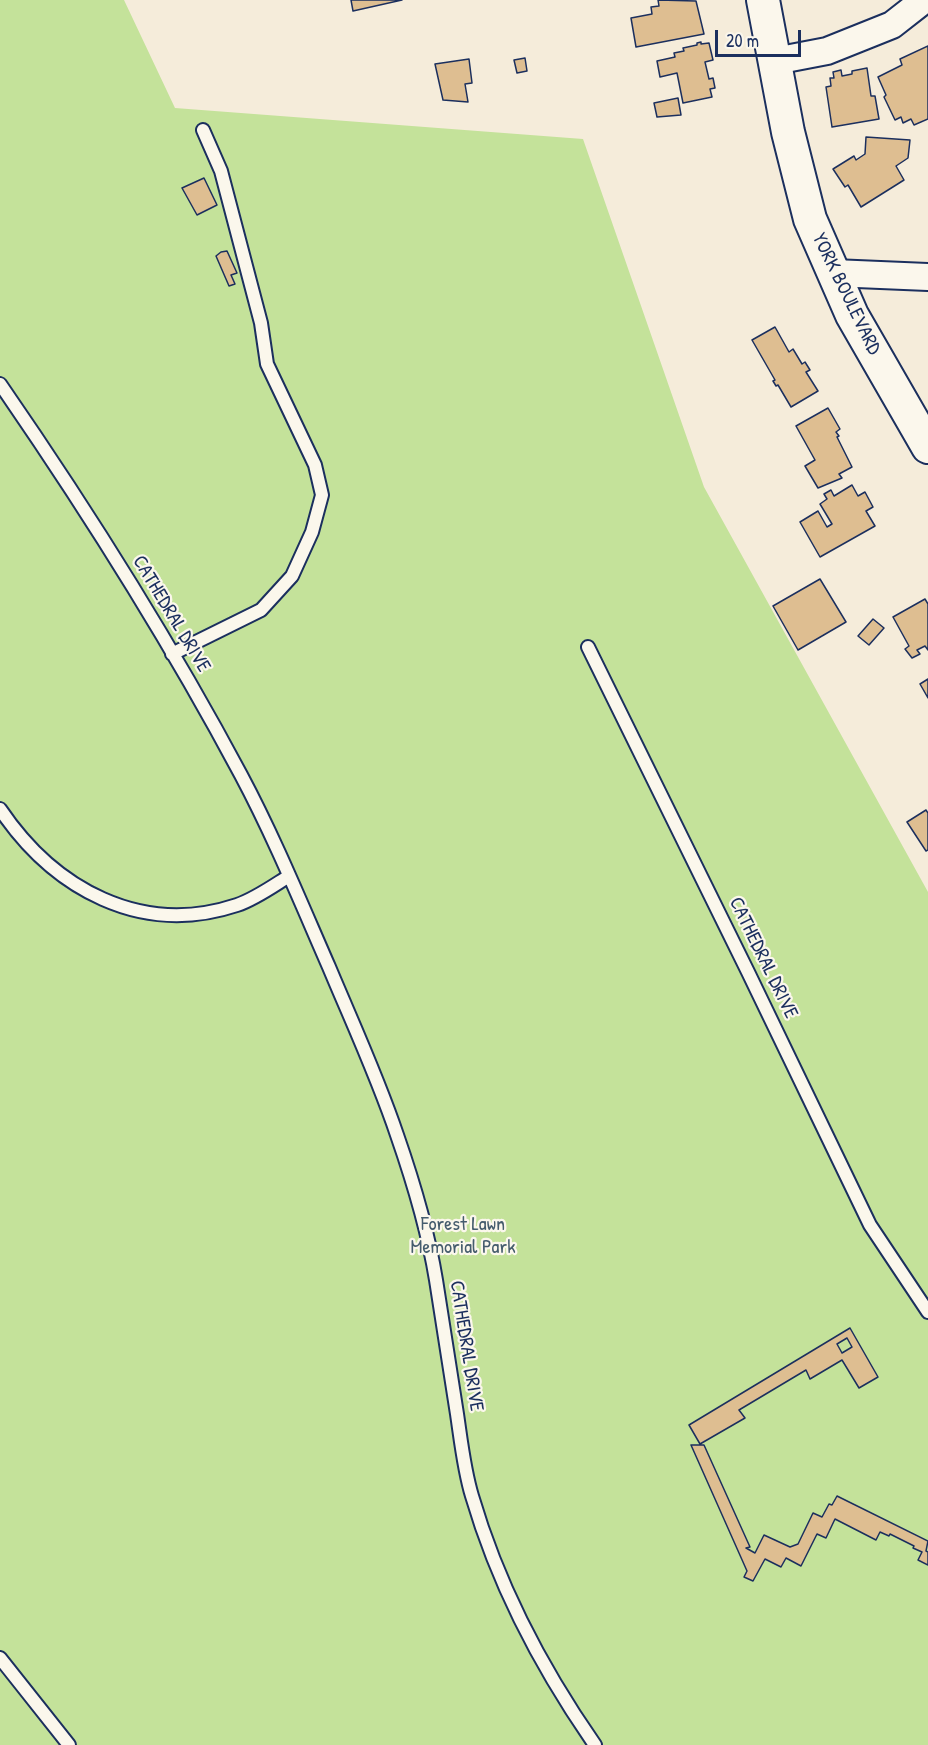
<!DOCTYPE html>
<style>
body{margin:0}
#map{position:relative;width:928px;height:1745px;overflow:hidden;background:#f5ecda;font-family:"Patrick Hand",sans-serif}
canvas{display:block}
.scale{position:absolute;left:715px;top:30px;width:86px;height:27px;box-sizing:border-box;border:3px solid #1b2f5e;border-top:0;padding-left:8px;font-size:18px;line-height:21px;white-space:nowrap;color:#1b2f5e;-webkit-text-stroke:4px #fbf7ec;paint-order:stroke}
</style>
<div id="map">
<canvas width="928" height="1745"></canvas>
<div class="scale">20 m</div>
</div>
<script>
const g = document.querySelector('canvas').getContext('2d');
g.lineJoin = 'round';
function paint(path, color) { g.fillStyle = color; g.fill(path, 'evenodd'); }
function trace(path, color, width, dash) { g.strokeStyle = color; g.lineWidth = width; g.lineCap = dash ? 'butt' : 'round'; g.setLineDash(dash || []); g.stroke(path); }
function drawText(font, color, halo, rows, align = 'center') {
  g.font = font + ' "Patrick Hand",sans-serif'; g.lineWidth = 4.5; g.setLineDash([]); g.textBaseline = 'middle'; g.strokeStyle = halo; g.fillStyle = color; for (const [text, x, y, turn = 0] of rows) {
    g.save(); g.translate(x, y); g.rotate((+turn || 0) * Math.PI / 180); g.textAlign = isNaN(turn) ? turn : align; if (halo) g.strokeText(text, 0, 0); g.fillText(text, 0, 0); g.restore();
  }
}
paint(new Path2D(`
 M0 0H124L175 108 583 139 704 487 928 892V1745H0Z`), '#c4e29a');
const building = new Path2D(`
 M351 0H402L353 11Z
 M658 0 696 1 704 34 636 47 631 18 652 14 651 7 659 6Z
 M701 42V44L709 43 713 60 705 62 709 79 713 78 715 88 710 89 712 97 683 103 677 73 660 77 657 61 675 57 674 53 684 51 683 48 697 45V43Z
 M928 46V119L914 125 911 119 903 123 901 117 895 120 884 97 886 95 878 77 902 65 900 59Z
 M525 58 527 71 517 73 514 60Z
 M469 59 472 83 465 84 468 102 443 100 435 64Z
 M867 68 871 96H875L879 119 832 127 826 87 831 86 830 78H834L833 72 841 70 842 76 852 74V71Z
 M678 98 681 115 657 117 654 103Z
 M866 137 910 140 908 158 896 166 904 180 861 207 848 185 845 187 833 169 854 156 856 160 865 154Z
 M204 178 217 205 197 215 182 188Z
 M227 251 237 273 231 275 235 284 229 286 216 256 221 252Z
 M775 327 789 352 793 349 802 364 805 362 810 370 806 372 818 391 791 407 778 385 776 386 773 381 775 380 752 340Z
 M828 408 840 429 836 432 839 436 837 437 852 467 839 474 842 478 818 488 805 466 815 460 796 426Z
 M852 485 858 496 865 492 873 507 866 511 875 526 820 557 800 522 818 511 827 527 832 524 820 504 827 499 824 494 831 490 834 496Z
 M820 579 846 622 798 650 773 606Z
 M925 599 928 604V650L925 646 917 650 920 654 912 658 905 649 909 646 893 617Z
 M873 619 884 628 869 645 858 636Z
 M928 679V698L920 684Z
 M926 810 928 813V850L926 851 907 822Z
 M850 1328 878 1377 859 1388 842 1360 810 1379 806 1370 739 1410 745 1418 700 1444 689 1425ZM847 1338 852 1347 842 1353 837 1344Z
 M691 1445H704L750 1547 746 1548 755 1553 764 1535 790 1547 798 1544 813 1513 822 1517 829 1504 832 1505 837 1496 928 1541 926 1551 928 1552V1565L918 1560 922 1552 913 1548 914 1546 890 1534 889 1536 880 1532 876 1540 835 1519 826 1538 817 1534 801 1566 786 1558 781 1567 765 1559 753 1581 744 1577 747 1571Z`);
paint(building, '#debe91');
trace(building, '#1b2f5e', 1.5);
const service = new Path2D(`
 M0 384C87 510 169 640 241 775 274 837 301 903 329 967 352 1022 378 1078 397 1135 413 1181 428 1231 436 1280 443 1325 450 1370 457 1414 461 1441 464 1470 472 1496 498 1585 542 1669 595 1745
 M588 647 748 972 870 1225 928 1312
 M172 654 261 610 292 576 312 532 322 495 315 465 267 364 261 323 221 171 203 130
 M0 809C54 889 141 937 237 905 255 899 273 886 289 876
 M0 1658 69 1745`);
const minor = new Path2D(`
 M775 61 827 51 892 25 924 0
 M833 273 928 277`);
const tertiary = new Path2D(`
 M763 0 788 132 810 219 852 315 928 447`);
trace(service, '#1b2f5e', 16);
trace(minor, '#1b2f5e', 30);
trace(tertiary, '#1b2f5e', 36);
trace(service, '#fbf7ec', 12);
trace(minor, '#fbf7ec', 26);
trace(tertiary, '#fbf7ec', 32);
drawText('20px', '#1b2f5e', '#fbf7ec', [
 ["YORK BOULEVARD",846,294,64],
 ["CATHEDRAL DRIVE",171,614,59],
 ["CATHEDRAL DRIVE",763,958,64],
 ["CATHEDRAL DRIVE",466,1346,81]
]);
drawText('20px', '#455c6d', '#fbf7ec', [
 ["Forest Lawn",463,1225],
 ["Memorial Park",463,1248]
]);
</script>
